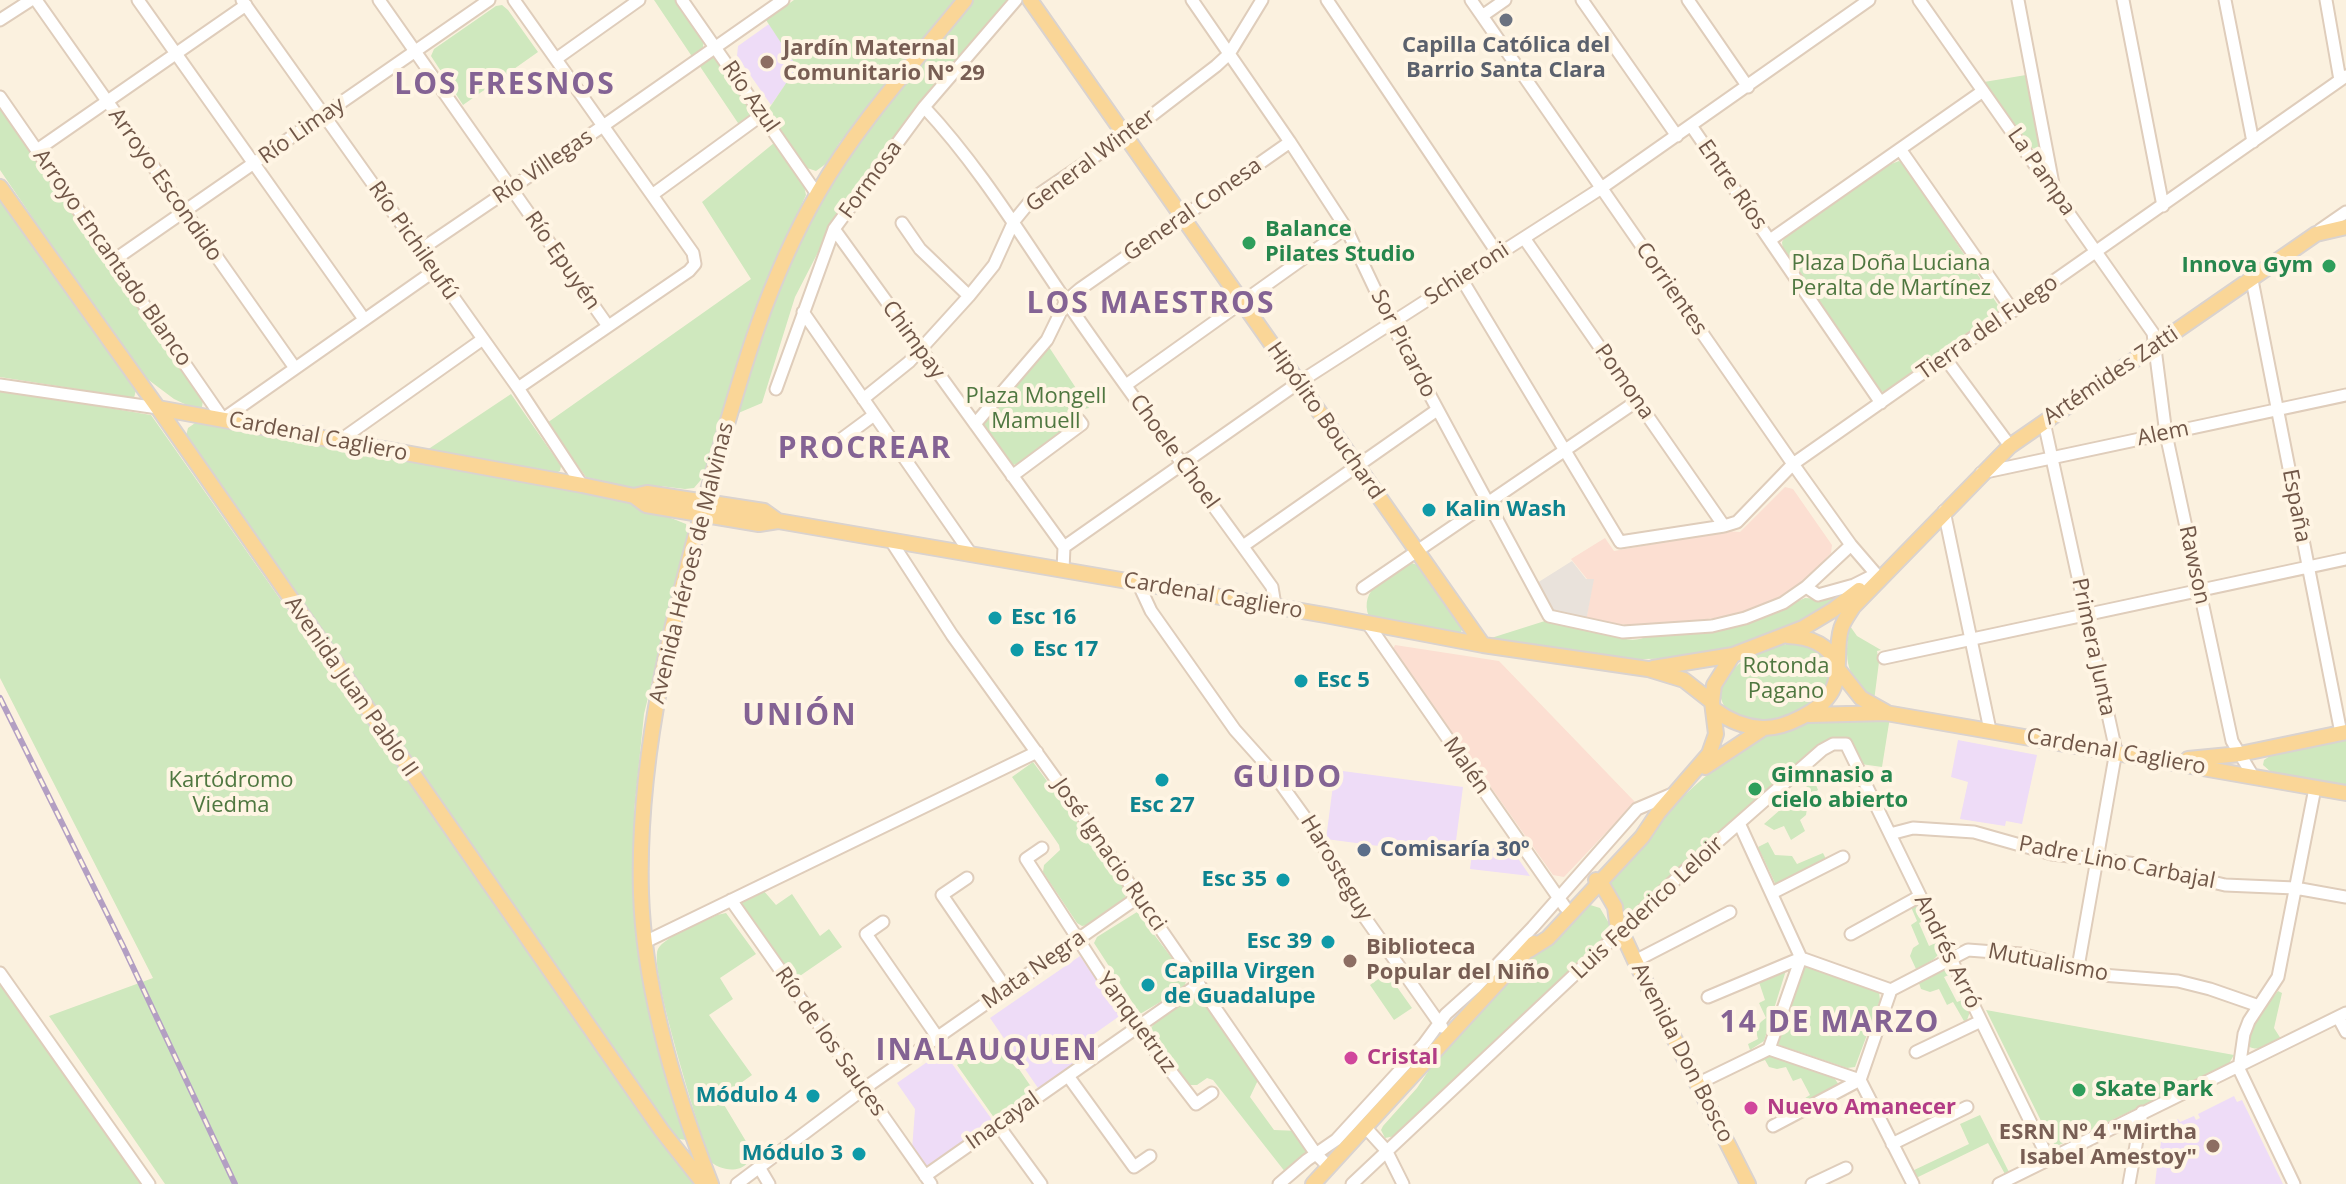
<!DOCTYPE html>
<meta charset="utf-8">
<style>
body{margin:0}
canvas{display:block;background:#fbf1df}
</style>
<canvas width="2346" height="1184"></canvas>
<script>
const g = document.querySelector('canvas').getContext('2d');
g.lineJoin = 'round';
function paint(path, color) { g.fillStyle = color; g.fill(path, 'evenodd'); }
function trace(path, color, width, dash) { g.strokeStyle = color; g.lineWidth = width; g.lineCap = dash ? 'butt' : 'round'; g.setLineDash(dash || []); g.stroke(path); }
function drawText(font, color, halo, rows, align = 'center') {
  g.font = font + ' "Open Sans",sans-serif'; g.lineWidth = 8; g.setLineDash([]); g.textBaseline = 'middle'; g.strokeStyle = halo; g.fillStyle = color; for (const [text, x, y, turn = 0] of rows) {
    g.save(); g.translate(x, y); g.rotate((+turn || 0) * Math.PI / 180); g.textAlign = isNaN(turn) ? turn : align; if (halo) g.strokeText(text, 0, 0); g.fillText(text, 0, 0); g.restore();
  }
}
paint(new Path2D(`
 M1785 487 1793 489 1832 545 1831 553 1803 583 1779 599 1746 613 1702 620 1629 625 1586 621 1593 579H1587L1571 559 1605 538 1614 551 1726 531 1740 532Z
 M1395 645 1499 661 1635 802 1564 877 1553 875 1393 649Z`), '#fcdfd2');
paint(new Path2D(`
 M1572 561 1586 579H1594L1586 621 1554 615 1537 583Z`), '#e9e2db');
paint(new Path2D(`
 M769 24 798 67 771 105 737 56 738 46Z
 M1958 740 2037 755 2022 824 2006 821 2005 826 1960 819 1968 782 1951 777Z
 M1335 770 1463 787 1454 856 1326 839Z
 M1473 846 1513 851 1530 876 1470 869Z
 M1080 956 1121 1015 1087 1039 1085 1056 1038 1088 990 1018Z
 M943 1051 993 1121 926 1169 912 1150 915 1109 897 1083Z
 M2234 1096 2237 1102 2242 1100 2283 1184H2155L2157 1167 2162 1168 2163 1164 2158 1162 2163 1129 2178 1119 2180 1122 2194 1116 2196 1120 2200 1118 2198 1114Z`), '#eedcf7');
paint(new Path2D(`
 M654 0H676L704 41 702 52 693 58Z
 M794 0H957L840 142 827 163 816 171 804 167 768 110 797 67 766 20Z
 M974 0H1010L830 229 795 297 762 403 736 414 754 354 798 240 845 160Z
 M502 5 508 10 538 52 463 105 431 56 434 49 496 6Z
 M714 57 719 60 751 110 749 119 740 126 699 65Z
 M2026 75 2040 146 2038 150 2032 148 1984 82Z
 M0 107 203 400 202 407H191L174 399 138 372 0 170Z
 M774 143 804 186 806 195 768 277 746 340 705 475 694 488 685 489 660 486 637 489 586 477 547 423 751 279 702 202Z
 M1899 161 1905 166 2000 308 1995 317 1890 391 1883 392 1877 388 1783 251 1782 242 1786 236 1891 164Z
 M0 195 134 385 136 390 134 398 0 377Z
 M1047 344 1089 408 1074 411 1069 417 1071 426 1020 463 1013 465 1007 461 982 425 984 418Z
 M0 390 151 415 651 1128 694 1184H165L49 1016 153 978 0 678Z
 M511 394 561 466 560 471 556 473 427 450Z
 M198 421 631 502 686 524 688 533 644 714 634 812V897L638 945 647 995 686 1140 679 1139 667 1126 189 445 186 436 188 428Z
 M1409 562 1420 566 1463 625 1461 633 1369 617C1358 588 1389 576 1409 562Z
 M1846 592C1786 638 1709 661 1634 659 1585 659 1536 647 1488 639L1548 620 1614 635C1625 641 1642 642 1652 633L1784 607 1805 598 1820 599Z
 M1850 626 1857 636 1881 650 1877 651 1879 662 1874 701C1847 677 1843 661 1850 626Z
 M1792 642 1818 648 1832 666C1830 676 1829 688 1821 696 1800 718 1724 739 1720 692 1735 655 1757 654 1792 642Z
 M1890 717 1882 767 1861 764 1856 752 1827 743 1808 753 1742 811 1630 916 1626 918 1622 915 1610 887 1613 876C1672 806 1731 731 1829 718 1849 716 1870 717 1890 717Z
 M2346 738V785L2271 772 2263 765 2264 760 2270 756Z
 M1033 762 1125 887 1126 896 1122 902 1088 925 1082 926 1077 923 1043 872 1044 865 1060 850 1059 845 1012 777Z
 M1814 780 1818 790 1809 796 1806 815 1800 820 1805 831 1791 840 1784 826 1774 830 1764 824Z
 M1768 842 1775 855 1792 856 1797 864 1823 853 1827 861 1781 884 1775 883 1758 847Z
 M763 890 776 905 792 894 820 936 829 929 842 947 794 980 739 902Z
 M1587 904 1600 908 1610 925 1611 934 1395 1136 1385 1138 1381 1130 1383 1126 1417 1088 1435 1061 1539 949Z
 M1916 905 1925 920 1919 923 1929 946 1938 942C1945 958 1928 962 1916 969L1910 956 1913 948 1919 944 1911 925 1917 921 1911 907Z
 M1137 912 1187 978 1184 988 1140 1014 1094 943 1097 937Z
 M726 913 756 954 720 978 733 999 709 1015 752 1075 720 1098 750 1148C755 1173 723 1175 709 1160 700 1129 648 970 658 949 665 936 703 922 717 915Z
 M1806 965 1879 992 1880 1000 1855 1067 1847 1068 1779 1045 1777 1038 1803 966Z
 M1787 967 1764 1041 1750 1050 1748 1044 1758 1039C1755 1029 1758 1023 1766 1018L1759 1003 1765 1000 1758 979Z
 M1939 968 1951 974 1944 977 1957 1002 1965 999 1971 1009 1967 1020 1964 1021 1953 1002 1947 1005 1939 989 1930 992 1921 989 1918 980Z
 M0 973 149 1184H0Z
 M1387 973 1412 1008 1394 1020 1370 985Z
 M2278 991 2282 993 2274 1028 2281 1039C2271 1044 2259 1053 2248 1046 2250 1024 2265 1008 2278 991Z
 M1199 994 1259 1078 1250 1097 1274 1130 1299 1131 1310 1151 1286 1173 1213 1080 1207 1078 1197 1085H1189L1153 1034 1151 1028 1155 1023 1194 995Z
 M1986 1010 2234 1055 2228 1065 2057 1146 2051 1141Z
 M997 1037 1034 1091 995 1119 957 1065Z
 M1765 1055H1772L1835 1079 1839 1085 1807 1102 1802 1100 1810 1095 1801 1078 1793 1081 1786 1067 1777 1069 1769 1067 1765 1060 1757 1063 1755 1059Z
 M1980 1115 2010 1174 2006 1176 1988 1143 1914 1179 1910 1172 1969 1144 1960 1124Z`), '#cfe8be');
const minor = new Path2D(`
 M36 0 295 368
 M138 0 364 319
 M242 0 518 388 582 485
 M379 0 608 326
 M514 0 693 253 695 264 689 271 518 388
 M682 0 817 194
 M1192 0 1290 142 1346 228 1391 323 1549 616 1623 632 1712 626 1745 618 1783 603 1806 587 1851 545
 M1327 0 1498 254
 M1471 0 1793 464 1851 545 1876 574 1854 585 1818 595 1806 587
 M1582 0 1677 136
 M1688 0 1748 87
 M1919 0 2153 333 2166 434 2232 741 2253 776
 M2018 0 2053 184
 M2123 0 2163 206
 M2225 0 2253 142
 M2326 0 2340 80
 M1482 16 1505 0
 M0 20 31 0
 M556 59 639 0
 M0 97 223 419 434 271
 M924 107C980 167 1022 237 1068 304 1134 400 1204 492 1272 587L1274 599 1272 606
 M1692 127 1881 403
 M1900 149 2013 311
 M37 150 246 5
 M652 195 763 114
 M902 223 920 249 969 296
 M834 229 1064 547 1063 570
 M2320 230 2346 212
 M1524 238 1724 526
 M1770 240 1983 91
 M420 250 603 126 783 0
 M114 260 489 0
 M1461 278 1620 542 1724 526 1737 522 1793 464 2346 76
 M2252 280 2341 733
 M803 312 971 554
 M1945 358 2010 446
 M0 385 158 408
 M1126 385 1346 228
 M776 389 834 229 924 107 1016 0
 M863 399 909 362 969 296 994 265 1014 221 1032 199 1125 136 1216 66 1229 54 1262 0
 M2044 422 2116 751 2078 967
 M975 424 1047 340 1066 301 1080 289 1290 142
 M339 441 483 339
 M824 452 874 415
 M1981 473 2346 395
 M1012 476 1082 424 1079 420
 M1944 511 1990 730
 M891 541 952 635 1086 821 1316 1154 1329 1167
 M1243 546 1437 410
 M1064 547 1298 383 1600 189 1869 0
 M1138 583 1151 611 1235 730 1270 769 1314 830 1356 905 1442 1027
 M1363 588 1637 401
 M1368 624 1565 907
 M1884 658 2346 559
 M1739 823 1801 958 1769 1049 1860 1080 1891 990 1801 958
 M1890 834 1913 828 1974 832 2052 854 2137 864 2225 885 2295 888 2346 897
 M1042 848 1026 859 1126 1013 1196 1104 1212 1093
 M967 878 942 895 1007 990
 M1772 893 1843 857
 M731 900 931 1184
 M883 922 866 934 938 1038
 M1851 934 1920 896
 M645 942 1037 752
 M1635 961 1730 912
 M0 973 149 1184
 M1891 990 1968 950 2021 954 2102 975 2178 981 2210 989 2259 1006
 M1708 997 1801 958
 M2338 1017 2346 1032
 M1916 1052 1981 1021
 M1068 1076 1134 1167 1150 1156
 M1699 1083 1769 1049
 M998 1125 1041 1184
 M1773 1126 1860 1080 1913 1184
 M1366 1128 1386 1150 1403 1184
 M1892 1144 1967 1107
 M759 1167 769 1184
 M925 1176 1199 984
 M737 1184 862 1090 1137 898
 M1279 1184 1307 1160 1336 1140 1424 1044 1446 1014 1475 988 1533 927 1637 809 1677 792
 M1352 1184 1690 866 1822 750 1833 744H1846L2049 1160
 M1812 1184 1846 1168
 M1999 1184 2346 1013
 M2129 1184 2142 1112
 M2294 1184 2239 1069 2244 1034 2249 1021 2278 977 2315 788`);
const major = new Path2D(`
 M1030 0 1483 645
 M0 187 158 408 662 1131 704 1184
 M158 408 582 485 634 496 646 505 759 524 778 521 1325 615 1483 645 1648 669 1684 680 1712 702
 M634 496 647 493 764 511 778 521
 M1788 636C1809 637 1827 643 1837 663
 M1653 668 1733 655
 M1838 669 1861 698 1886 712
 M1715 710C1728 720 1745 727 1762 728 1784 729 1821 711 1832 691 1842 672 1835 649 1841 629 1843 621 1849 614 1853 607L2010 446 2316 234 2346 227
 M1809 715 1886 713 2346 793
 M2188 759 2240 754 2346 732
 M1705 767 1764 728
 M1596 880 1604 888 1615 907 1617 922 1635 961 1748 1184
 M1529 950 1548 938 1642 837 1658 813 1709 754 1716 734 1712 702 1714 685 1733 655 1803 628 1833 610 1859 590
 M711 1184C676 1095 644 989 641 893 637 750 674 610 713 473 741 374 766 283 818 193 858 123 915 62 965 0
 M1313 1184 1534 943`);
trace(minor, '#dfcdbb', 15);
trace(major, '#dad3cf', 18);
trace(minor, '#fff', 11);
trace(major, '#fad697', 14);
const rail = new Path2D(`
 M0 698 123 946 235 1184`);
trace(rail, '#b39fc3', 6);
trace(rail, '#fff5e4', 3, [9]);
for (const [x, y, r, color] of [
 [1506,20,8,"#6b7280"],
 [767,62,8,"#8d6e63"],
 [1249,243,8,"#2e9e5b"],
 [2329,266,8,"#2e9e5b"],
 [1429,510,8,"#0f9aa8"],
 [995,618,8,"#0f9aa8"],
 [1017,650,8,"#0f9aa8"],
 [1301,681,8,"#0f9aa8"],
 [1162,780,8,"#0f9aa8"],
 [1755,789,8,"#2e9e5b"],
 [1364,850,8,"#5c6f8a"],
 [1283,880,8,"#0f9aa8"],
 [1328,942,8,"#0f9aa8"],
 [1350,961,8,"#8d6e63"],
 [1148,985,8,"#0f9aa8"],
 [1351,1058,8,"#d1479c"],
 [2079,1090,8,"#2e9e5b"],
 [813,1096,8,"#0f9aa8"],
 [1751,1108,8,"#d1479c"],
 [2213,1146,8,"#8d6e63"],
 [859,1154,8,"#0f9aa8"]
]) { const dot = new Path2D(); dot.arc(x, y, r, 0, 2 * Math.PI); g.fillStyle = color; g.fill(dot); trace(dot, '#fff5e4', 3); }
drawText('bold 22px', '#5b616d', '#fff5e4', [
 ["Capilla Católica del",1506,46],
 ["Barrio Santa Clara",1506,71]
]);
drawText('bold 22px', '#785e54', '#fff5e4', [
 ["Jardín Maternal",783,49],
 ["Comunitario N° 29",783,74],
 ["Biblioteca",1366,948],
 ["Popular del Niño",1366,973],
 ["ESRN Nº 4 \"Mirtha",2197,1133,"right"],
 ["Isabel Amestoy\"",2197,1158,"right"]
], 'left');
drawText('22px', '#715748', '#fff5e4', [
 ["Río Azul",750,97,55],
 ["Río Limay",302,131,-35],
 ["General Winter",1091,161,-37],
 ["Río Villegas",543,167,-34],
 ["La Pampa",2041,172,55],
 ["Formosa",871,180,-54],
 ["Arroyo Escondido",165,185,55],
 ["Entre Ríos",1732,185,55],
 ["General Conesa",1193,210,-35],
 ["Río Pichileufú",413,241,55],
 ["Arroyo Encantado Blanco",112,258,55],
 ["Río Epuyén",562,261,55],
 ["Schieroni",1467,274,-33],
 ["Corrientes",1671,289,55],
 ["Tierra del Fuego",1988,328,-35],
 ["Chimpay",913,340,54],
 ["Sor Picardo",1403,344,63],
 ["Artémides Zatti",2111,376,-34],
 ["Pomona",1624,382,55],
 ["Hipólito Bouchard",1325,421,55],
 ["Alem",2163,434,-12],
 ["Cardenal Cagliero",318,437,11],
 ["Choele Choel",1174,452,54],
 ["España",2296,506,79],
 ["Avenida Héroes de Malvinas",692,563,-76],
 ["Rawson",2194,565,78],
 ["Cardenal Cagliero",1213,596,10],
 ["Primera Junta",2093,647,78],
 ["Avenida Juan Pablo II",351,687,55],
 ["Cardenal Cagliero",2116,752,10],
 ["Malén",1466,766,55],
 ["José Ignacio Rucci",1109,855,55],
 ["Padre Lino Carbajal",2117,863,11],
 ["Harosteguy",1336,868,59],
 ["Luis Federico Leloir",1648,908,-43],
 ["Andrés Arró",1947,952,64],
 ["Mutualismo",2048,963,11],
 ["Mata Negra",1034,970,-35],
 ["Yanquetruz",1136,1023,54],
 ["Río de los Sauces",830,1042,55],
 ["Avenida Don Bosco",1682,1053,63],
 ["Inacayal",1003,1121,-35]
]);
drawText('bold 22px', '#27864d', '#fff5e4', [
 ["Balance",1265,230],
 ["Pilates Studio",1265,255],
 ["Innova Gym",2313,266,"right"],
 ["Gimnasio a",1771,776],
 ["cielo abierto",1771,801],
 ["Skate Park",2095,1090]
], 'left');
drawText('22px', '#4f7740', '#fff5e4', [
 ["Plaza Doña Luciana",1891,264],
 ["Peralta de Martínez",1891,289],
 ["Plaza Mongell",1036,397],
 ["Mamuell",1036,422],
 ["Rotonda",1786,667],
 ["Pagano",1786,692],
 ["Kartódromo",231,781],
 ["Viedma",231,806]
]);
drawText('bold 22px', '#0d838f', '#fff5e4', [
 ["Kalin Wash",1445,510],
 ["Esc 16",1011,618],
 ["Esc 17",1033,650],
 ["Esc 5",1317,681],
 ["Esc 27",1162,806,"center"],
 ["Esc 35",1267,880,"right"],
 ["Esc 39",1312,942,"right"],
 ["Capilla Virgen",1164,972],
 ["de Guadalupe",1164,997],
 ["Módulo 4",797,1096,"right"],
 ["Módulo 3",843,1154,"right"]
], 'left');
drawText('bold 22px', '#4e5e75', '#fff5e4', [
 ["Comisaría 30º",1380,850]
], 'left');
drawText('bold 22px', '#b23c85', '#fff5e4', [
 ["Cristal",1367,1058],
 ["Nuevo Amanecer",1767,1108]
], 'left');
g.letterSpacing = '2px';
drawText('bold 30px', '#846394', '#fff5e4', [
 ["LOS FRESNOS",505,85],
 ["LOS MAESTROS",1151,304],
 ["PROCREAR",865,449],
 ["UNIÓN",800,716],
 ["GUIDO",1288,778],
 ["14 DE MARZO",1830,1023],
 ["INALAUQUEN",987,1051]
]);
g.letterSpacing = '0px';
</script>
